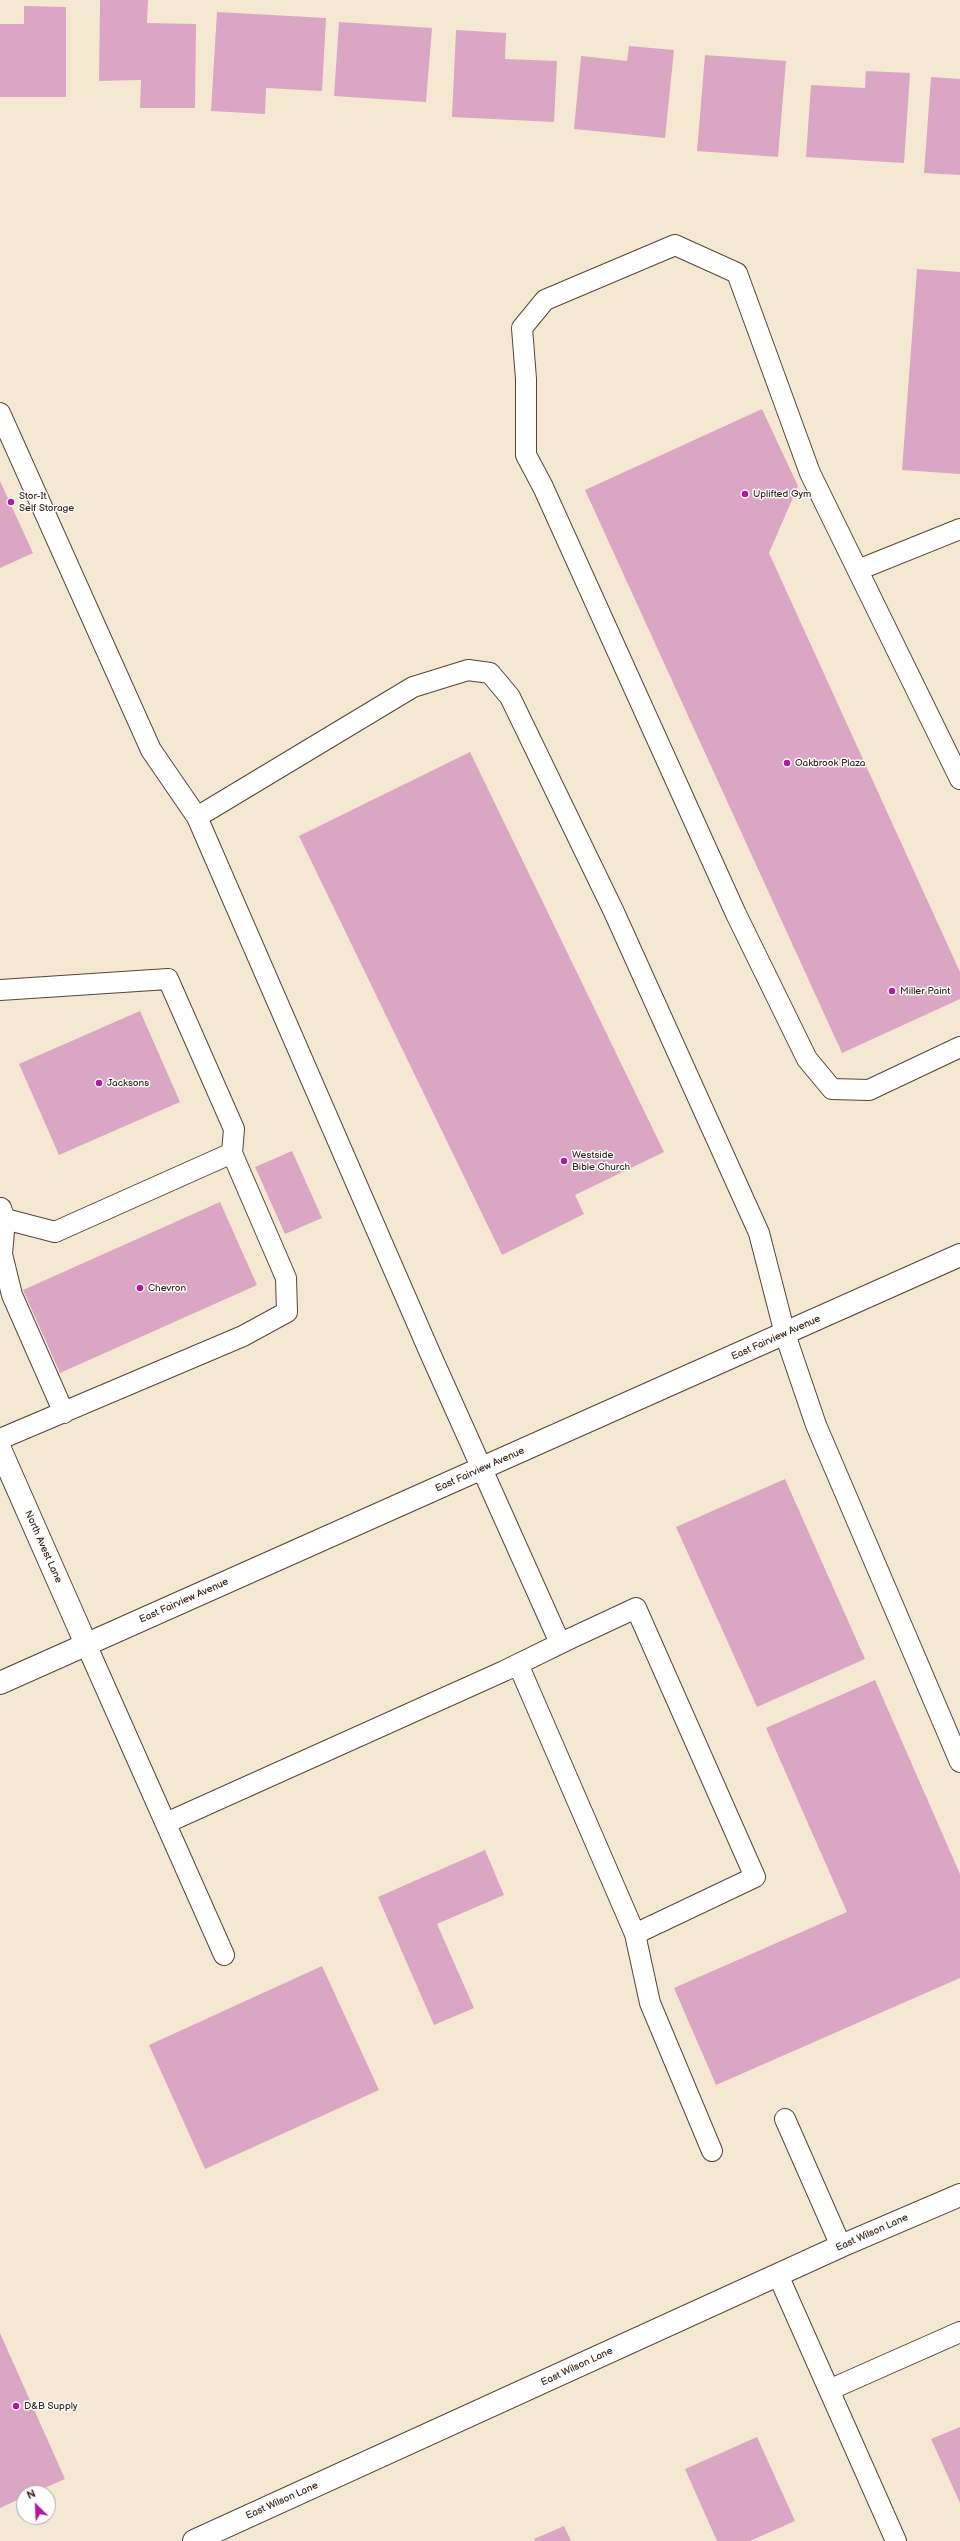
<!DOCTYPE html>
<style>
body{margin:0}
#map{position:relative;width:960px;height:2541px;overflow:hidden;background:#f5e8d2;font-family:"Balsamiq Sans",sans-serif}
canvas{display:block}
.north{position:absolute;left:16px;top:2485px;width:40px;height:40px;box-sizing:border-box;background:#fff;border:1px solid #b1aaa5;border-radius:50%;rotate:336deg;font-size:11px;font-weight:700;line-height:16px;text-align:center;color:#3b2a1e}
.north::after{content:'';display:block;margin:auto;width:14px;height:18px;background:#b5179e;clip-path:polygon(50% 0,100% 100%,50% 72%,0 100%)}
</style>
<div id="map">
<canvas width="960" height="2541"></canvas>
<div class="north">N</div>
</div>
<script>
const g = document.querySelector('canvas').getContext('2d');
g.lineJoin = 'round';
function paint(path, color) { g.fillStyle = color; g.fill(path, 'evenodd'); }
function trace(path, color, width, dash) { g.strokeStyle = color; g.lineWidth = width; g.lineCap = dash ? 'butt' : 'round'; g.setLineDash(dash || []); g.stroke(path); }
function drawText(font, color, halo, rows, align = 'center') {
  g.font = font + ' "Balsamiq Sans",sans-serif'; g.lineWidth = 3; g.setLineDash([]); g.textBaseline = 'middle'; g.strokeStyle = halo; g.fillStyle = color; for (const [text, x, y, turn = 0] of rows) {
    g.save(); g.translate(x, y); g.rotate((+turn || 0) * Math.PI / 180); g.textAlign = isNaN(turn) ? turn : align; if (halo) g.strokeText(text, 0, 0); g.fillText(text, 0, 0); g.restore();
  }
}
paint(new Path2D(`
 M100 0H148L147 23 196 24 195 108H140L141 80 99 81Z
 M24 6 66 7V97H0V24H24Z
 M217 12 326 18 322 91 266 88 265 114 211 111Z
 M339 22 432 28 426 102 334 96Z
 M456 30 506 33 505 59 557 61 554 122 452 117Z
 M629 46 674 50 665 138 574 129 581 56 627 61Z
 M705 55 786 61 778 157 697 151Z
 M866 71 910 73 904 163 806 157 811 85 865 88Z
 M931 77 960 79V175L924 173Z
 M917 269 960 272V474L902 470Z
 M762 409 798 486 769 553 960 972V999L842 1053 585 490Z
 M0 481 33 553 0 568Z
 M470 752 664 1152 575 1195 584 1214 502 1255 299 836Z
 M140 1011 180 1102 59 1155 19 1064Z
 M292 1151 322 1218 285 1234 255 1167Z
 M220 1202 257 1285 60 1373 23 1290Z
 M785 1479 865 1659 757 1707 676 1527Z
 M875 1680 960 1874V1978L716 2085 674 1988 847 1912 766 1728Z
 M485 1850 504 1895 437 1924 474 2008 434 2025 378 1897Z
 M322 1966 379 2090 205 2169 149 2045Z
 M0 2333 65 2479 33 2493H24V2497L0 2508Z
 M960 2427V2503L931 2439Z
 M757 2437 795 2521 750 2541H717L685 2469Z
 M564 2526 571 2541H535L534 2539Z`), '#dba6c4');
const lane = new Path2D(`
 M0 413 151 750 197 817 430 1353 560 1643
 M858 570 960 529
 M960 779 810 473 737 273 675 245 545 300 522 328 526 379V455L543 487 736 914 807 1059 832 1089 869 1090 960 1047
 M197 817 413 687 468 670 490 673 510 697 614 912 759 1233 785 1334 816 1425 960 1762
 M0 990 168 979 234 1129 232 1153 286 1278 287 1312 243 1336 0 1439
 M1 1208 5 1219 2 1254 12 1295 64 1413
 M0 1221 5 1219 55 1232 232 1153
 M86 1644 224 1955
 M166 1823 504 1671C548 1649 592 1628 636 1608L755 1877 635 1934 518 1664
 M635 1934 650 2003 712 2151
 M785 2119 841 2246
 M778 2275 896 2541
 M829 2390 960 2332`);
const street = new Path2D(`
 M0 1449 86 1644
 M194 2541 841 2246 960 2195`);
const primary = new Path2D(`
 M0 1683 960 1255`);
trace(lane, '#574639', 22);
trace(street, '#574639', 24);
trace(primary, '#574639', 24);
trace(lane, '#fff', 20);
trace(street, '#fff', 22);
trace(primary, '#fff', 22);
for (const [x, y, r, color] of [
 [745,494,4,"#b5179e"],
 [11,502,4,"#b5179e"],
 [787,763,4,"#b5179e"],
 [892,991,4,"#b5179e"],
 [99,1083,4,"#b5179e"],
 [564,1161,4,"#b5179e"],
 [140,1288,4,"#b5179e"],
 [16,2406,4,"#b5179e"]
]) { const dot = new Path2D(); dot.arc(x, y, r, 0, 2 * Math.PI); g.fillStyle = color; g.fill(dot); trace(dot, '#fff', 1.5); }
drawText('10px', '#3b2a1e', '#fff', [
 ["Uplifted Gym",753,494],
 ["Stor-It",19,496],
 ["Self Storage",19,508],
 ["Oakbrook Plaza",795,763],
 ["Miller Paint",900,991],
 ["Jacksons",107,1083],
 ["Westside",572,1155],
 ["Bible Church",572,1167],
 ["Chevron",148,1288],
 ["D&B Supply",24,2406]
], 'left');
drawText('10px', '#3b2a1e', '#fff', [
 ["East Fairview Avenue",776,1338,-24],
 ["East Fairview Avenue",480,1470,-24],
 ["North Avest Lane",43,1547,66],
 ["East Fairview Avenue",184,1601,-24],
 ["East Wilson Lane",872,2233,-24],
 ["East Wilson Lane",577,2367,-25],
 ["East Wilson Lane",282,2501,-24]
]);
</script>
